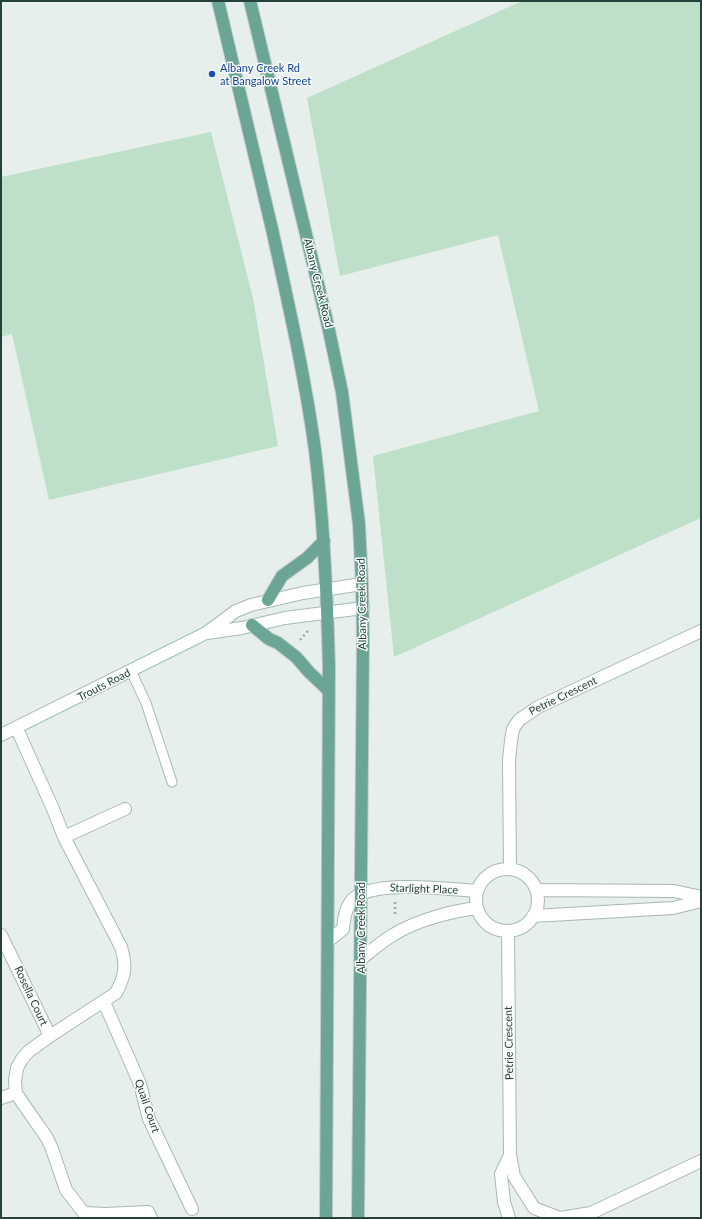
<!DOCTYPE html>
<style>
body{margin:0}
#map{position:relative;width:702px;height:1219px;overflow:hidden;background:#e6efeb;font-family:Lato,sans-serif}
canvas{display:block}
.frame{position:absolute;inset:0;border:2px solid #24423a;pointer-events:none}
</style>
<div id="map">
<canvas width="702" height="1219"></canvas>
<div class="frame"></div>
</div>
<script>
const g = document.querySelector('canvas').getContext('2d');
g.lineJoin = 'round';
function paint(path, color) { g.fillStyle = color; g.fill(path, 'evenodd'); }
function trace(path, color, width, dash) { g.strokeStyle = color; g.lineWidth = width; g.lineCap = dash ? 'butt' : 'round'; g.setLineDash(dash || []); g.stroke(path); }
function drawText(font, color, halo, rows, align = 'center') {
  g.font = font + ' Lato,sans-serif'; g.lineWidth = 3; g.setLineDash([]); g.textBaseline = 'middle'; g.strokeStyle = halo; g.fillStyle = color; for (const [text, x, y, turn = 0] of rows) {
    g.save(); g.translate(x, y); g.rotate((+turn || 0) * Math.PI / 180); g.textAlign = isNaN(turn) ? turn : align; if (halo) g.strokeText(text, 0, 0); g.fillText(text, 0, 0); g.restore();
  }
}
paint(new Path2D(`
 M522 1H701V518L394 657 373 456 539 411 498 235 340 276 307 98Z
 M211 132 253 298 278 446 49 500 12 334 1 337V177Z`), '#bfe0c8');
const lane = new Path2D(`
 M131 671 146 703 172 782`);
const street = new Path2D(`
 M17 729 53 809 64 837 121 947C127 966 125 976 116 993L50 1036 29 1051 22 1059 17 1068 15 1081 16 1093 24 1105 47 1138 52 1149 66 1190 84 1213
 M64 837 125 809
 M510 869 509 760 511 741 513 729 519 720 538 707 701 631
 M476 900a31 31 0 1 1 62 0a31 31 0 1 1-62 0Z
 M536 890 674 891 701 897
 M533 916 673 908 701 901
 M508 931 510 1155 514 1176 534 1208 560 1218 591 1213
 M1 935 50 1036
 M328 941 343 929C344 919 345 909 352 900 372 879 449 889 477 891
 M361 959C371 951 381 942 393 935 415 921 451 911 477 908
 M104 1002 140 1084 149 1119 192 1209
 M1 1098 16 1093
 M84 1213 105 1214 148 1212 151 1218
 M585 1217 591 1213 701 1161
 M509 1218 504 1202 501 1174 510 1155`);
const secondary = new Path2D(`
 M207 633 242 628 285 618 363 608
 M1 735 206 633 236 611 251 605 303 593 362 584`);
const primary = new Path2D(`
 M218 1C236 77 254 153 272 229 288 302 305 376 315 450 324 522 327 594 329 667L326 1218
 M250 1 328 326 342 392 359 524 362 584 363 639 358 1218
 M268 600 282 576 307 558 324 541
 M252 625 269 639 278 643 296 657 309 672 329 691`);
trace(lane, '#a8b8b2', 11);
trace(street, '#a8b8b2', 14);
trace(secondary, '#a4bbb3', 14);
trace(primary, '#c2cac8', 14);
trace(new Path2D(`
 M300 640 308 631
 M395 902V915`), '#86b3a5', 2.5, [2, 3]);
trace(lane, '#fff', 9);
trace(street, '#fff', 12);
trace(secondary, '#fff', 12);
trace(primary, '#6aa596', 12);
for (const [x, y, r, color] of [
 [212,74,4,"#1a4fb4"]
]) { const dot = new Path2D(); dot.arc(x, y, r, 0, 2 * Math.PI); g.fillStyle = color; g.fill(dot); trace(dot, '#f7fbf9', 1.5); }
drawText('11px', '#164399', '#f7fbf9', [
 ["Albany Creek Rd",220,68],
 ["at Bangalow Street",220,81]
], 'left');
drawText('11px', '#24423a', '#f7fbf9', [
 ["Albany Creek Road",318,283,76],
 ["Albany Creek Road",362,604,-91],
 ["Trouts Road",104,685,-27],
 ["Petrie Crescent",563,696,-26],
 ["Starlight Place",424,889,2],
 ["Albany Creek Road",361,928,-90],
 ["Rosella Court",31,996,65],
 ["Petrie Crescent",509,1043,-91],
 ["Quail Court",147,1106,71]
]);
</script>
